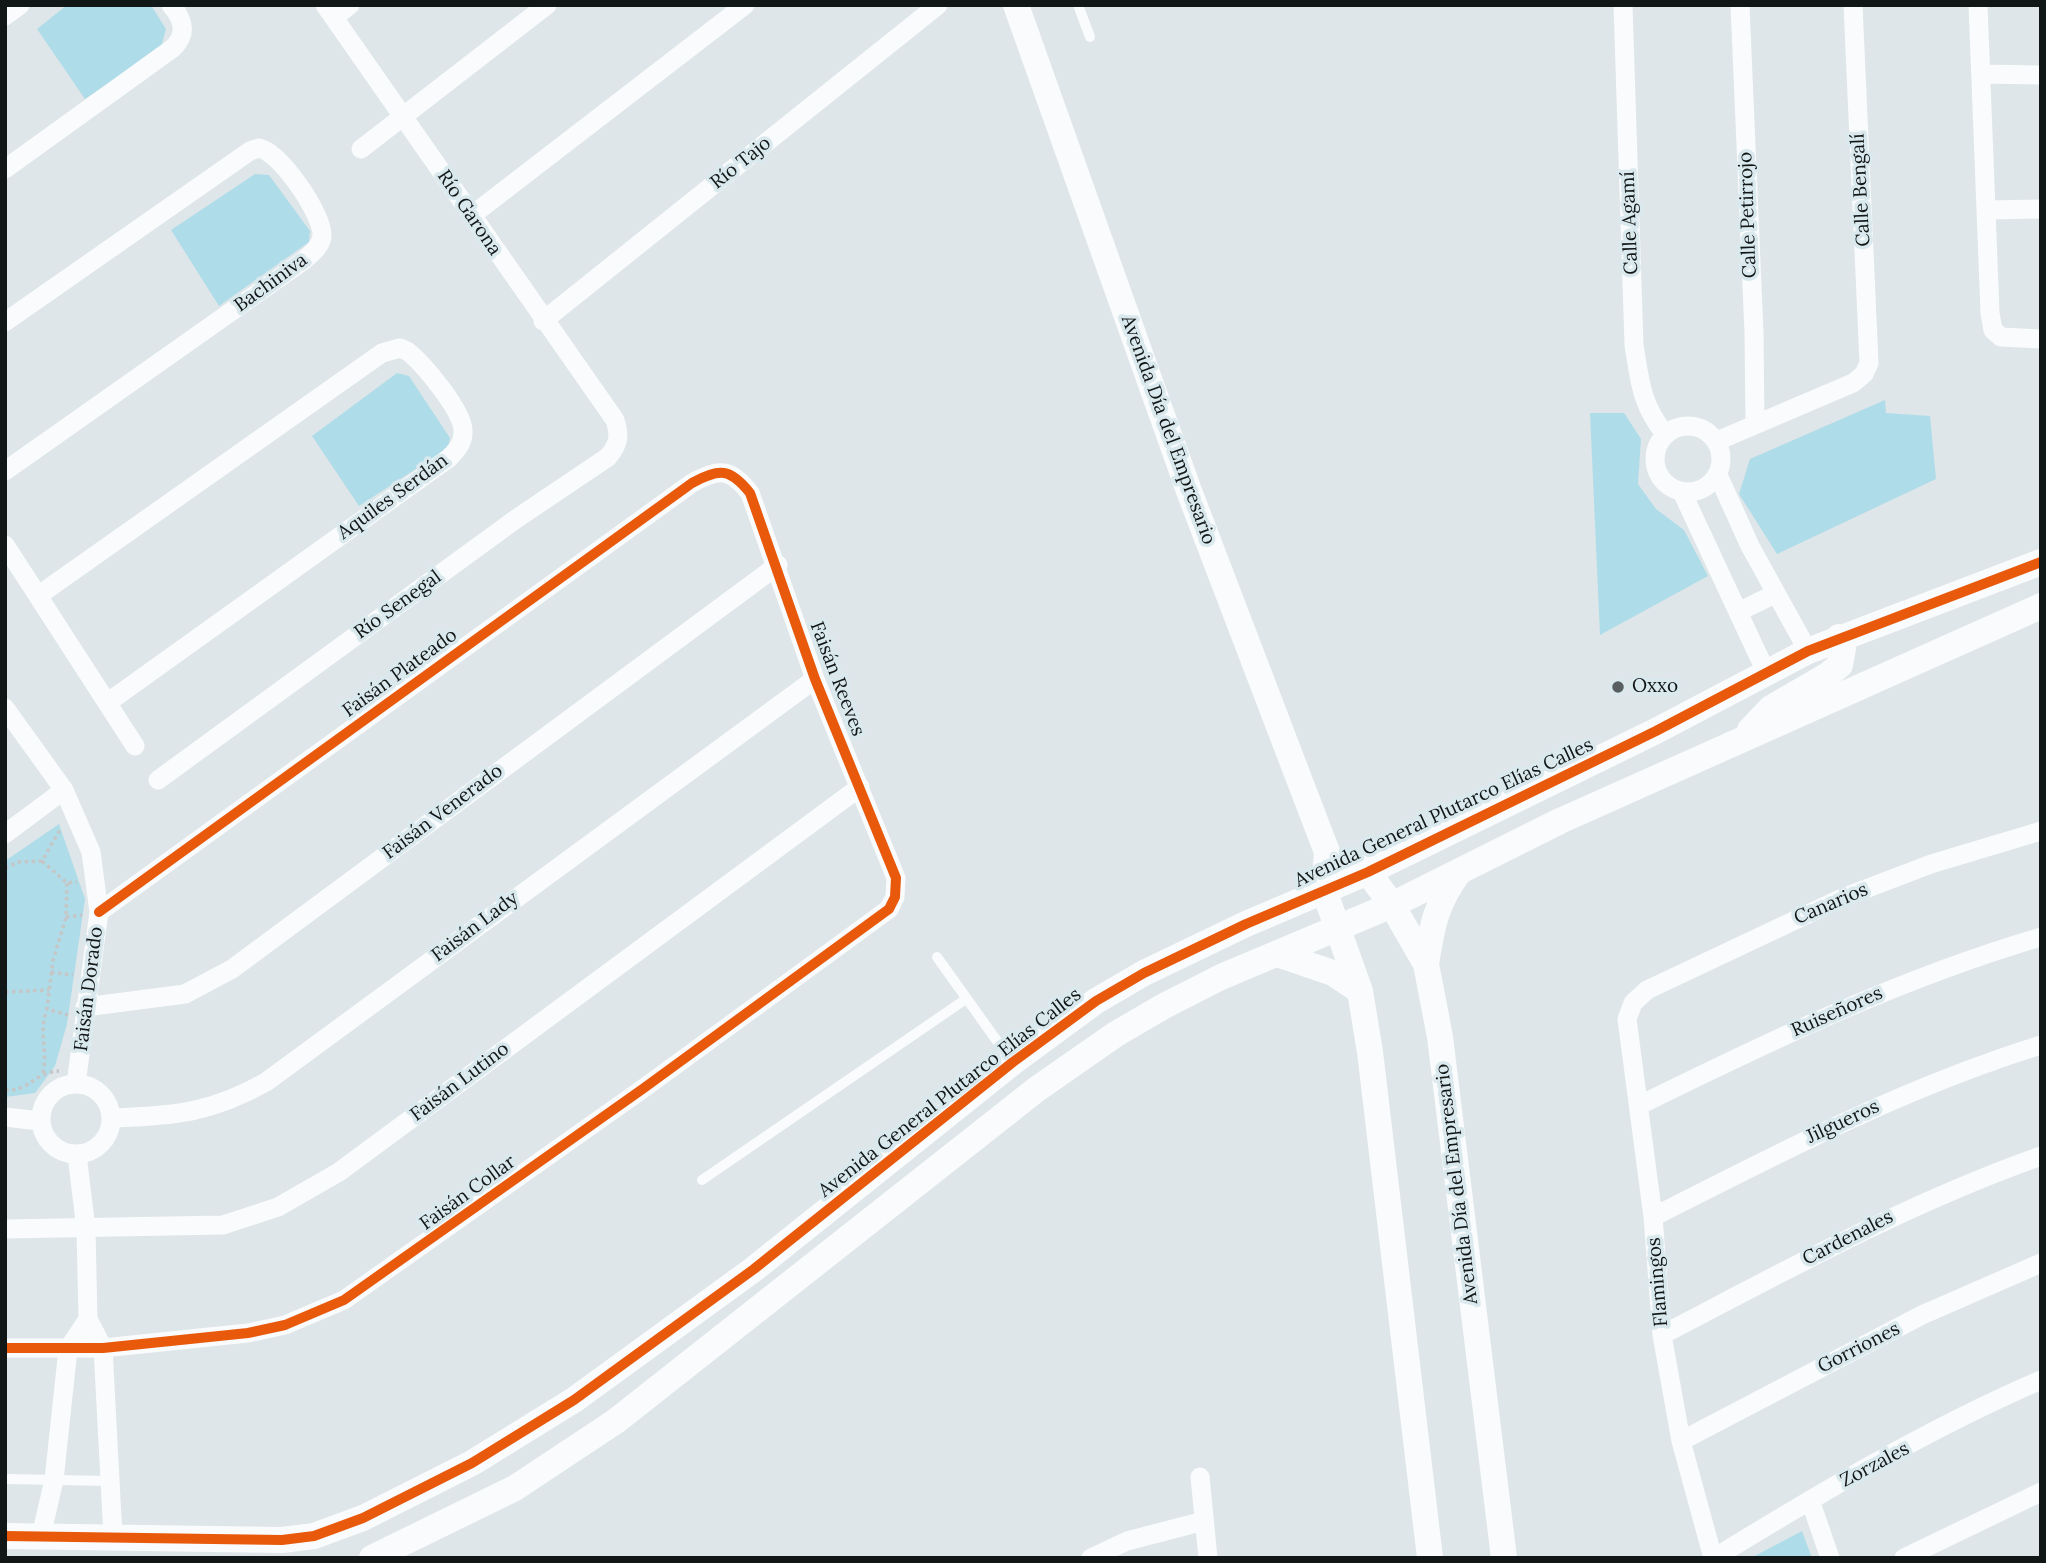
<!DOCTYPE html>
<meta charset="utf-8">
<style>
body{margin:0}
#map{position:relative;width:2046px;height:1563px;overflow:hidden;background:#dee6e9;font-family:Lora,serif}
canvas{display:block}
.frame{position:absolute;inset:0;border:7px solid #111617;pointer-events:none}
</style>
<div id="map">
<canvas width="2046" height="1563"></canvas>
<div class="frame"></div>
</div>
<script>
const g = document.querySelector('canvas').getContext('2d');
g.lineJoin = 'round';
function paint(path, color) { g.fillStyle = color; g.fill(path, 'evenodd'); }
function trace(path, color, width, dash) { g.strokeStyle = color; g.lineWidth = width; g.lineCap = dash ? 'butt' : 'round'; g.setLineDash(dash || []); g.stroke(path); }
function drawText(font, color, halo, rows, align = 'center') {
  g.font = font + ' Lora,serif'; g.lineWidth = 7; g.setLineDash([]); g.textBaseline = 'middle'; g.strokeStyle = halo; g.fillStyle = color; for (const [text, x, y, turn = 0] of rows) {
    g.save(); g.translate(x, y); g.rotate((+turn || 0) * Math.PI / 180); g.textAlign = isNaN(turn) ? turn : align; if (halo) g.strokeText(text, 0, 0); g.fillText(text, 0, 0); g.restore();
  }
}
paint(new Path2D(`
 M67 5H151L166 29 161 48 85 99 37 29Z
 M255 174 269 175 310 231 309 242 219 306 171 230Z
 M397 373 409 376 450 438 448 448 359 506 312 436Z
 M1885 400 1886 413 1930 416 1936 479 1777 554 1739 494 1750 459Z
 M1590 413H1624L1641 439 1638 484 1656 509 1684 530 1708 576 1600 635Z
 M59 824 85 899 67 1024 55 1066 35 1093 5 1097V861Z
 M1802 1531 1812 1558H1751Z`), '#afdce9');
trace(new Path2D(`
 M42 861 67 883 77 882
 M5 868 18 862 42 861 61 828
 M67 883 66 917 53 960 47 1009 68 1015
 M66 917 82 915
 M51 972 73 975
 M5 992 49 990
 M43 1073C48 1048 38 1034 47 1009
 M5 1090C29 1092 33 1073 59 1071`), '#c4c6c7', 3.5, [3.5, 3.5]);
trace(new Path2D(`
 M1078 5 1090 37
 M937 957 1012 1062
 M702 1180 966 999
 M5 1479 109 1481`), '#fafbfc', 10);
trace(new Path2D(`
 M1623 5 1634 345C1640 382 1641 404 1665 434
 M1740 5 1754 333 1755 424
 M1978 5 1990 313 1993 330 2001 337 2041 339
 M5 16 20 5
 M334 18 350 5
 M1982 74 2041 75
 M361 149 547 5
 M5 169 173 48C187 34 184 20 171 5
 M1986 210 2041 209
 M471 216 745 5
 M543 321 938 5
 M5 322 250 151 259 148C280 152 322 213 322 235 322 246 311 254 303 261L5 471
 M1655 459a33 33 0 1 1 66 0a33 33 0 1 1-66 0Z
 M1717 441 1853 383 1864 374 1869 363 1853 5
 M1718 475 1750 546 1808 651
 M1682 492 1766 672
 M5 545 135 746
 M39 595 382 353 400 348 407 351C423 363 462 410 463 430 464 442 457 450 449 458L107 703
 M1738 612 1775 594
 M5 708 64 790 91 852 99 912 76 1084
 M158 780 516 519 608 457C619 444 620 436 615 420L325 5
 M5 834 64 790
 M85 1007 185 994 232 969 778 565
 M41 1119a35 35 0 1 1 70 0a35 35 0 1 1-70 0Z
 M1640 1105C1770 1041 1901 978 2041 937
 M5 1117 40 1121
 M112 1118C174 1116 211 1113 266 1082L815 679
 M77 1155 86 1229 88 1319 103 1348 113 1537
 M1653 1217C1779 1153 1905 1087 2041 1045
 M5 1229 223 1225 278 1207 339 1172 860 787
 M1662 1335C1787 1270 1908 1203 2041 1156
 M5 1348H103L248 1333 285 1325 344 1300 644 1088 889 909 895 897 896 878 815 679 750 493C730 468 720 468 692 483L99 912
 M1681 1441 1922 1315 2041 1263
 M1200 1477 1208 1558
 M1810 1500 1830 1558
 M41 1536 54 1480 68 1349 88 1319
 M1091 1558 1127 1541 1204 1521
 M1713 1558 1681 1441 1662 1335 1653 1217 1627 1019 1633 1003 1647 990 1842 898 1931 864 2041 831
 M1714 1558C1819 1494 1927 1429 2041 1380
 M1904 1558 2041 1492`), '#fafbfc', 19);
trace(new Path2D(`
 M1016 5 1189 491 1327 852 1324 890 1360 991 1370 1052 1430 1558
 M1750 730 1771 708 1828 675 1840 665 1843 648 1839 637
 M1354 865 1368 872 1392 905 1426 964 1440 1037 1504 1558
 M1277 954 1333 973 1360 991
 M1426 964C1432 925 1436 904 1459 872
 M5 1536 282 1540 314 1536 363 1518 472 1463 574 1400 754 1269 1013 1062 1096 1001 1144 973 1246 924 1368 872 1656 731 1808 651 2041 562
 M372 1558 515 1488 616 1421 1037 1089 1116 1034 1164 1006 1221 977 1392 905 1560 821 2041 606`), '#fafbfc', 26);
trace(new Path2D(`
 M5 1348H103L248 1333 285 1325 344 1300 644 1088 889 909 895 897 896 878 815 679 750 493C730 468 720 468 692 483L99 912
 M5 1536 282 1540 314 1536 363 1518 472 1463 574 1400 754 1269 1013 1062 1096 1001 1144 973 1246 924 1368 872 1656 731 1808 651 2041 562`), '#e8590c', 10);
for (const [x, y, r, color] of [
 [1618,687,7,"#595f60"]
]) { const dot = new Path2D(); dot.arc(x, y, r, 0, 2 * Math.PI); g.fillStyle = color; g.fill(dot); trace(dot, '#dae9ed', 2.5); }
drawText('19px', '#111617', '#dae9ed', [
 ["Río Tajo",741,163,-39],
 ["Calle Bengalí",1861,190,-93],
 ["Río Garona",469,213,56],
 ["Calle Petirrojo",1748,215,-92],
 ["Calle Agamí",1630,223,-92],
 ["Bachiniva",271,283,-36],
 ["Avenida Día del Empresario",1168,430,70],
 ["Aquiles Serdán",393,497,-36],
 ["Río Senegal",398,605,-36],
 ["Faisán Plateado",400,673,-36],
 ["Faisán Reeves",837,679,69],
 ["Faisán Venerado",443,812,-37],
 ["Avenida General Plutarco Elías Calles",1444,813,-25],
 ["Canarios",1831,904,-23],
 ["Faisán Lady",475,927,-37],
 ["Faisán Dorado",89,989,-83],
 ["Ruiseñores",1837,1012,-24],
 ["Faisán Lutino",460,1082,-37],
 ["Avenida General Plutarco Elías Calles",950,1093,-38],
 ["Jilgueros",1843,1122,-25],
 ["Avenida Día del Empresario",1457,1184,-97],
 ["Faisán Collar",468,1193,-36],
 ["Cardenales",1848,1238,-27],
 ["Flamingos",1658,1282,-95],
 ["Gorriones",1859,1348,-27],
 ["Zorzales",1875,1465,-28]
]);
drawText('19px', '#111617', '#dae9ed', [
 ["Oxxo",1632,687]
], 'left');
</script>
